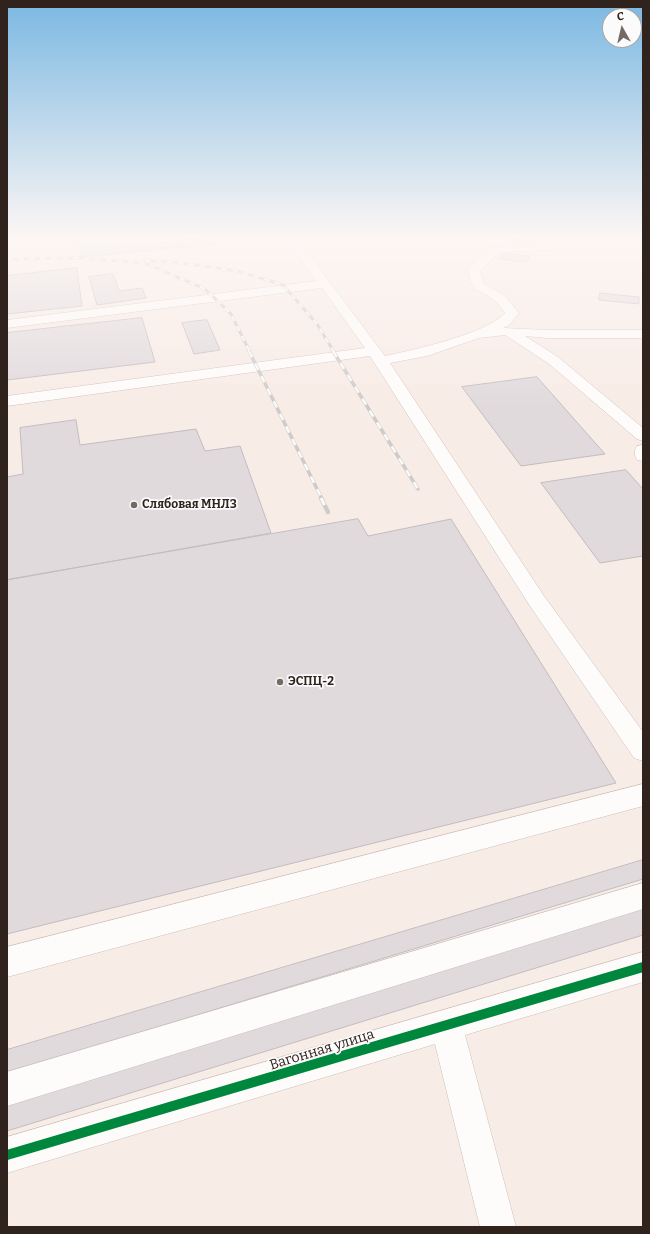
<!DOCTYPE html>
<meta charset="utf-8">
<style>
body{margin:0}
#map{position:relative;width:650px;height:1234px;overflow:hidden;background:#f8ece6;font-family:Bitter,serif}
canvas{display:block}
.frame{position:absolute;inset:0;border:8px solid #30221c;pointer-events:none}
.north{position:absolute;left:602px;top:8px;width:40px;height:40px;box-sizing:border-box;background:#fbfbfb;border:1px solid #aaa4a2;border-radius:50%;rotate:352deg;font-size:11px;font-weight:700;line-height:16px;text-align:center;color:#30221c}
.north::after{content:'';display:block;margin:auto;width:14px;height:18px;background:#766963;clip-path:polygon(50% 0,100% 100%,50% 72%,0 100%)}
</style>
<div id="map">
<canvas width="650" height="1234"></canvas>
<div class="frame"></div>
<div class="north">С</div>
</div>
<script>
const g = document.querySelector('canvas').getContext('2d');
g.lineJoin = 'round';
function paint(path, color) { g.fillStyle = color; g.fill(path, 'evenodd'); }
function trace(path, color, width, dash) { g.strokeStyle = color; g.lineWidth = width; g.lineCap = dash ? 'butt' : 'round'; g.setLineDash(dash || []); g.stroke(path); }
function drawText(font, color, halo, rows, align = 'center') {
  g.font = font + ' Bitter,serif'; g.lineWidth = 3.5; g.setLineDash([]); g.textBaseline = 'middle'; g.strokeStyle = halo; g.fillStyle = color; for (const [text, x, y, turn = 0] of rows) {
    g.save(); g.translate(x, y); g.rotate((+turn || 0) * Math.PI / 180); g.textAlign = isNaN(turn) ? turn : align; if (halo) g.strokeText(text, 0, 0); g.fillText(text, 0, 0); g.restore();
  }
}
const building = new Path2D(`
 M79 236H154L156 243 210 237 213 244 82 257Z
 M468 236H539L538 242Z
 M502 253 529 256 527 262 500 259Z
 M77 268 82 306 7 314V276Z
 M113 274 119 291 142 288 146 298 97 305 89 277Z
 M600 293 639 297V304L599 300Z
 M142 318 155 362 7 380V333Z
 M207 320 220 350 194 354 182 323Z
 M537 377 605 454 521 466 462 387Z
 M76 420 80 445 196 429 205 451 240 446 271 533 7 580V477L23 474 20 428Z
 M626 470 643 489V556L600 563 541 483Z
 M358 519 368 536 451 519 616 783 7 934V580Z
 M643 860V879L7 1073V1050Z
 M643 909V935L7 1131V1101Z`);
paint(building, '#e0dadd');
trace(building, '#c1bcc0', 1);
const minor = new Path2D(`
 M56 236H66L68 245 66 247H58Z
 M284 236H295L385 356C414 350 486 334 505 313 502 309 499 304 495 301 480 288 471 294 468 270L483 254 493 247 545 245 549 236H560L553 250 500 252 480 271 484 284 504 295 519 313 509 325 503 328 547 330H643V338H547L525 336 558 357 643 428V441L637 439 548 363 505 335 479 338 427 356 390 363 544 596 643 732V761L634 758 530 606 370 356 7 406V396L365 348 322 288 7 328V320L317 281Z
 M630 236H643V239L632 238Z
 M643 445V461L637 460C634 455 634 451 637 446Z
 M643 784V806L7 977V947Z
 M643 883V909L7 1106V1072Z
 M643 952V982L465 1035 516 1227H480L435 1044 7 1173V1137Z`);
trace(minor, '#cbbfba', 1);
paint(minor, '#fefcfb');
const railFar2 = new Path2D(`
 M7 236H9
 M7 259 79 258 145 263 205 289 231 314 250 352
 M145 261 174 262 238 271 283 285 317 324 334 352`);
const railFar1 = new Path2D(`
 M249 351 322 499
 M333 351 418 489`);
const rail = new Path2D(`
 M321 498 328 512`);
trace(railFar2, '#cfcbc9', 3);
trace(railFar1, '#cfcbc9', 3.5);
trace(rail, '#cfcbc9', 4.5);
trace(railFar2, '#fbfbfb', 2, [5.5]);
trace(railFar1, '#fbfbfb', 2.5, [7]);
trace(rail, '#fbfbfb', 3, [8]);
trace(new Path2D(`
 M7 1155 643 967`), '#00873e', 10);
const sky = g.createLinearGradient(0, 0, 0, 408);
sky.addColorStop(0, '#7bb8e2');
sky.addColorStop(0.58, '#fcf6f4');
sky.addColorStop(1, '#fcf6f400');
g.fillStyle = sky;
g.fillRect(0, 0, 650, 408);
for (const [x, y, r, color] of [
 [134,505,4,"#766963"],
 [280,682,4,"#766963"]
]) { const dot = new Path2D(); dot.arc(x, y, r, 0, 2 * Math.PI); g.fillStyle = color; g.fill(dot); trace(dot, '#fbfbfb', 1.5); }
drawText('bold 12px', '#30221c', '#fbfbfb', [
 ["Слябовая МНЛЗ",142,505],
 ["ЭСПЦ-2",288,682]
], 'left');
drawText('14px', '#30221c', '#fbfbfb', [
 ["Вагонная улица",322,1050,-17]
]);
</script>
